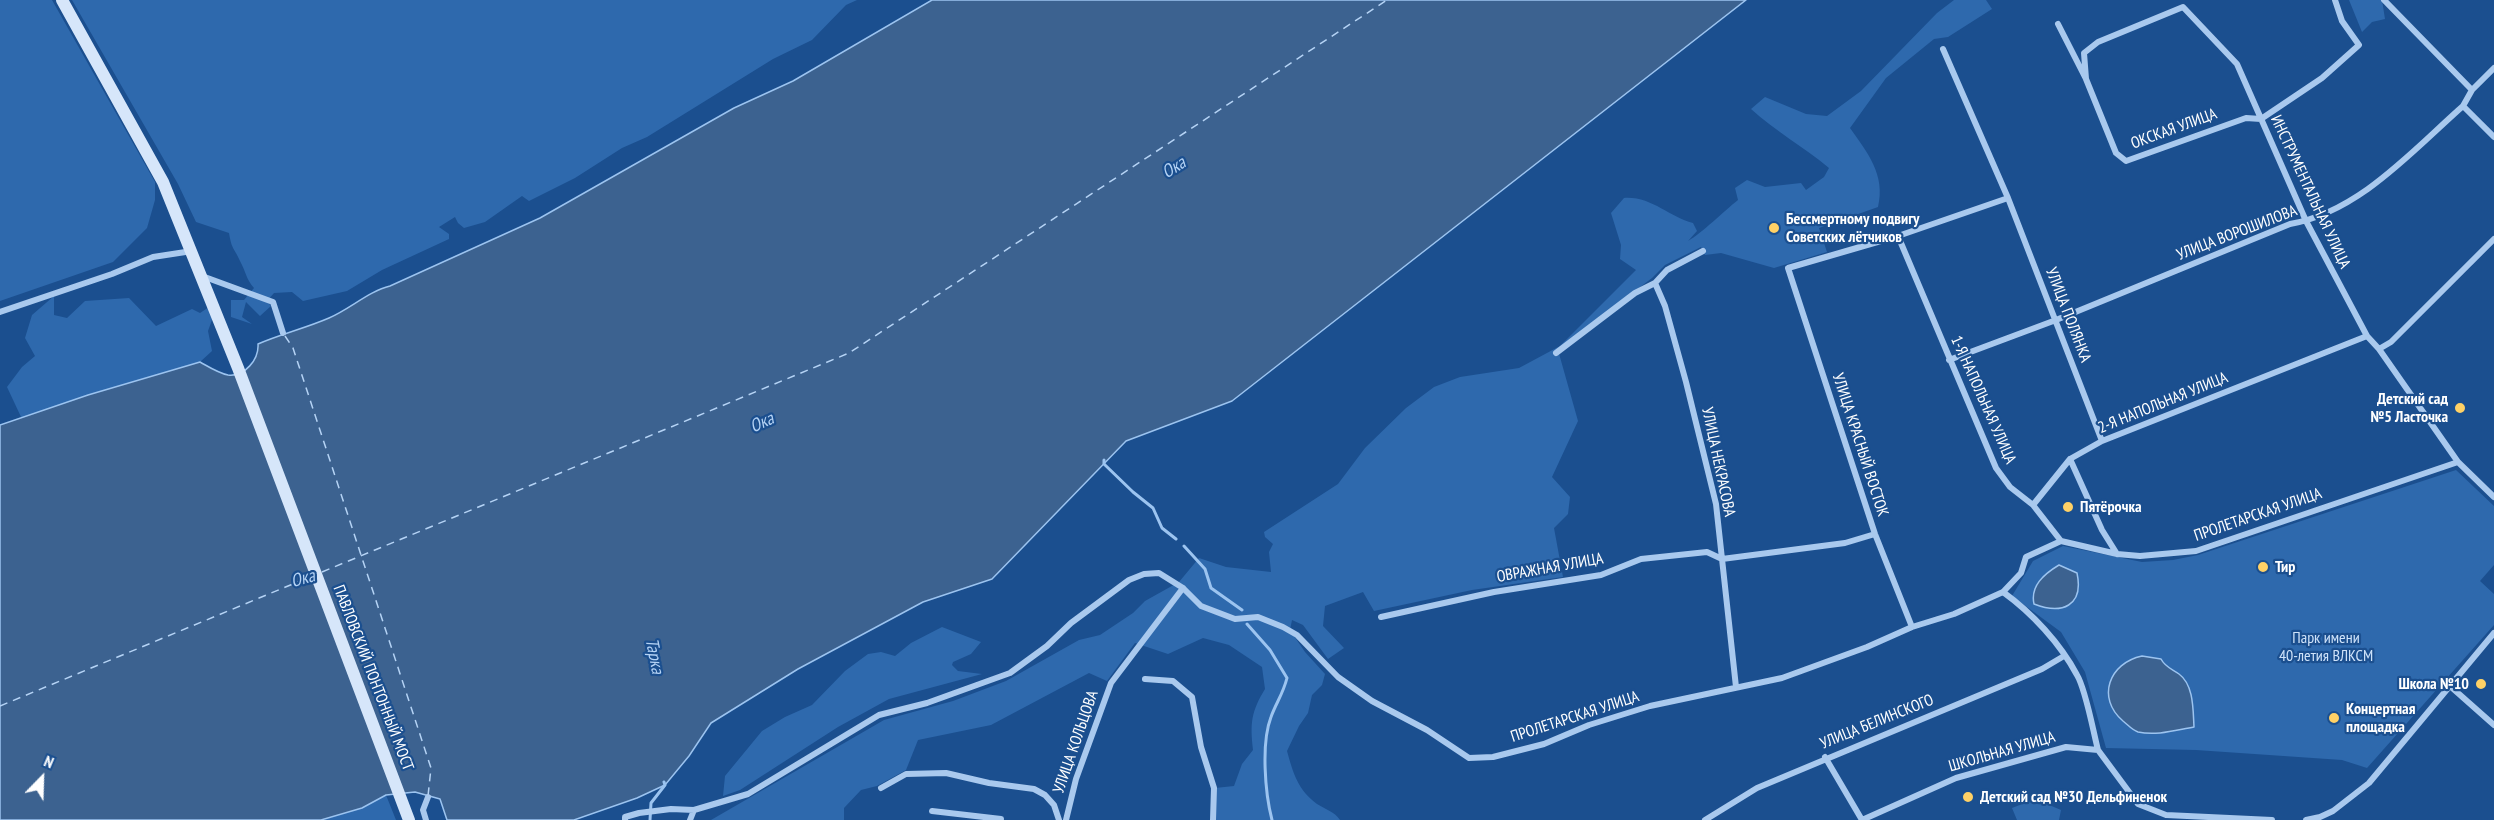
<!DOCTYPE html>
<meta charset="utf-8">
<style>
body{margin:0}
#map{position:relative;width:2494px;height:820px;overflow:hidden;background:#1b4f8f;font-family:"PT Sans Narrow",sans-serif}
canvas{display:block}
.north{position:absolute;left:12px;top:748px;width:60px;height:60px;-webkit-text-stroke:4px #1b4f8f;paint-order:stroke;rotate:23deg;font-size:16px;font-weight:700;line-height:24px;text-align:center;color:#fff}
.north::after{content:'';display:block;margin:auto;width:21px;height:27px;background:#fff;clip-path:polygon(50% 0,100% 100%,50% 72%,0 100%)}
</style>
<div id="map">
<canvas width="2494" height="820"></canvas>
<div class="north">N</div>
</div>
<script>
const g = document.querySelector('canvas').getContext('2d');
g.lineJoin = 'round';
function paint(path, color) { g.fillStyle = color; g.fill(path, 'evenodd'); }
function trace(path, color, width, dash) { g.strokeStyle = color; g.lineWidth = width; g.lineCap = dash ? 'butt' : 'round'; g.setLineDash(dash || []); g.stroke(path); }
function drawText(font, color, halo, rows, align = 'center') {
  g.font = font + ' "PT Sans Narrow",sans-serif'; g.lineWidth = 4.5; g.setLineDash([]); g.textBaseline = 'middle'; g.strokeStyle = halo; g.fillStyle = color; for (const [text, x, y, turn = 0] of rows) {
    g.save(); g.translate(x, y); g.rotate((+turn || 0) * Math.PI / 180); g.textAlign = isNaN(turn) ? turn : align; if (halo) g.strokeText(text, 0, 0); g.fillText(text, 0, 0); g.restore();
  }
}
paint(new Path2D(`
 M0 0H52L155 182V200L147 228 113 262 0 301Z
 M72 0H857L846 5 812 40 773 59 647 137 622 148 575 178 529 201 522 196 485 222 464 228 458 223 455 217 439 227 449 234V239L382 270 347 291 303 301 292 292 274 293 267 301 271 306 260 316 246 302 242 317 252 324 231 317V300H244L254 288C246 279 246 272 240 261 234 247 232 251 229 233L196 222 178 184Z
 M1954 0H1986L1992 9 1948 37 1934 39 1886 78 1850 128C1867 152 1886 175 1878 207L1819 228 1827 252 1774 268 1721 253 1705 255 1701 247 1665 265 1652 278 1558 350 1578 421 1552 477 1570 497 1568 514 1554 528 1563 577 1472 590 1374 611 1363 592 1325 606 1323 626 1344 648 1328 659 1303 625 1292 620 1290 630 1305 652 1325 674 1322 685 1312 695 1308 713 1299 726 1287 751C1293 773 1298 790 1317 804 1325 809 1335 812 1340 820H1215V788L1234 786 1242 764 1253 750C1250 723 1251 712 1265 689L1262 667 1229 645 1203 638 1168 654 1135 643 1107 681 1089 673 991 725 918 740 906 770 877 786 861 790 844 808V820H711L884 720 953 701 1006 681 1079 640 1100 635 1133 613 1145 601 1179 582 1199 558 1226 567 1271 572 1269 552 1273 544 1265 537 1264 532 1338 484 1365 448 1406 408 1434 387 1460 377 1519 368 1560 346 1636 270 1620 259 1621 245 1611 213 1624 198C1651 196 1669 217 1693 223L1697 231 1688 241C1702 233 1724 211 1738 200L1735 188 1747 180 1765 187 1801 183 1806 190 1824 177 1829 168C1804 147 1775 131 1751 109L1765 97 1806 114 1827 116 1861 91 1937 13Z
 M2349 0H2382L2385 19 2372 22 2362 32Z
 M54 296V315L67 318 85 301 129 298 156 326 192 309 200 313 209 307 213 317 208 331 212 351 200 362 88 395 22 419 7 387 22 367 35 356 25 338 32 315Z
 M2456 470 2494 506V565L2480 581 2494 594V625L2367 768 2342 760 2196 750 2106 748 2085 672 2061 632 2012 596 2033 561 2063 546 2142 562 2173 560 2198 555Z
 M942 627 981 642 971 654 953 662 952 665 958 671 982 674 889 699 838 727 740 790 723 796 725 776 762 731 785 717 812 705 845 671 868 654 881 652 895 656 911 643Z
 M386 795 396 820H322L362 808Z
 M2035 799 2061 810 2059 820H2017L2012 808Z`), '#2e69ad');
const water = new Path2D(`
 M932 0H1746L1232 401 1126 441 992 579 923 602 798 669 711 723 689 756 665 785 637 798 574 820H447L440 799 415 792 386 795 362 808 321 820H0V425L88 395 200 362C209 367 218 373 228 375 245 377 259 359 258 344 281 334 306 328 329 318 350 309 369 291 390 286L540 218 734 108 793 81Z
 M2059 565 2077 573C2084 606 2062 615 2034 604 2030 586 2044 574 2059 565Z
 M2142 656 2161 659C2165 667 2172 669 2179 674 2194 685 2193 710 2194 727 2176 730 2157 736 2138 732 2132 730 2128 725 2123 721 2096 698 2109 663 2142 656Z`);
paint(water, '#3c6290');
trace(water, '#9cc4f0', 1.5);
trace(new Path2D(`
 M1104 460V464L1133 492 1153 508 1162 528 1176 539
 M1184 546 1205 569 1211 588 1242 610
 M1247 624 1270 650 1287 678C1283 694 1276 703 1271 717 1261 743 1265 793 1272 820
 M650 820 651 803 665 785 664 782`), '#9cc4f0', 3);
trace(new Path2D(`
 M285 336 293 348 431 768 428 796
 M322 572 849 353 1387 0
 M0 706 312 576`), '#b5d3f5', 1.5, [8, 6]);
trace(new Path2D(`
 M2384 0 2472 90
 M2058 24 2086 79 2116 153 2126 161 2246 118 2261 119 2322 78 2359 45 2342 21 2335 0
 M1943 49 2008 198 2102 441
 M2086 79 2084 53 2098 42 2183 7 2237 64 2306 221 2367 336 2379 349 2458 462 2494 497
 M2463 106 2494 137
 M1898 236 1996 468 2010 487 2033 505 2061 541
 M202 276 273 302 283 333
 M1655 283 1665 306 1686 382 1716 504 1736 687
 M0 312 112 274 153 257 192 251
 M2379 349 2391 342 2494 239
 M1556 353 1635 293 1655 283 1667 270 1703 251
 M1949 360 2056 320 2290 224C2359 212 2412 151 2463 106L2472 90 2494 68
 M2033 505 2070 459
 M2061 541 2117 554 2140 556 2196 551 2458 462
 M2117 554 2102 530 2070 459 2102 441 2367 336
 M2003 592C2032 613 2060 643 2077 675 2086 690 2093 731 2098 750
 M1381 617 1494 592 1601 575 1641 559 1707 552 1722 559 1845 543 1875 534
 M1912 627 1875 534 1788 268 1898 236 2008 198
 M1145 679 1173 681 1192 697 1201 747 1214 788 1213 820
 M2450 686 2494 725
 M1825 757 1862 820
 M881 788 906 774 946 773 989 783 1034 789 1045 795 1054 805 1059 820
 M932 811 1001 819
 M426 820 423 810 428 797
 M625 820V817L639 813 671 809 694 810 748 794 879 715 927 703 1010 673 1047 646 1071 623 1129 580 1144 574 1159 573 1183 588 1201 606 1235 619 1258 617 1283 627 1297 635 1338 677 1372 701 1427 730 1469 758 1493 757 1544 744 1589 725 1650 706 1782 678 1867 647 1912 627 1954 614 2003 592 2021 573 2026 557 2061 541
 M690 820 694 810
 M1066 820 1076 779 1111 683 1183 588
 M1705 820 1757 788 2042 669 2064 656
 M1862 820 1956 778 2066 747 2098 750 2138 804 2166 815 2272 820
 M2306 820 2320 817 2333 811 2369 783 2494 633`), '#a9c9ee', 6);
trace(new Path2D(`
 M62 0 163 182 238 368 409 820`), '#d6e6fa', 12);
for (const [x, y, r, color] of [
 [1774,228,6,"#ffd166"],
 [2460,408,6,"#ffd166"],
 [2068,507,6,"#ffd166"],
 [2263,567,6,"#ffd166"],
 [2481,684,6,"#ffd166"],
 [2334,718,6,"#ffd166"],
 [1968,797,6,"#ffd166"]
]) { const dot = new Path2D(); dot.arc(x, y, r, 0, 2 * Math.PI); g.fillStyle = color; g.fill(dot); trace(dot, '#1b4f8f', 2); }
drawText('16px', '#fff', '#1b4f8f', [
 ["ОКСКАЯ УЛИЦА",2174,129,-20],
 ["ИНСТРУМЕНТАЛЬНАЯ УЛИЦА",2310,192,65],
 ["УЛИЦА ВОРОШИЛОВА",2237,233,-21],
 ["УЛИЦА ПОЛЯНКА",2068,315,69],
 ["1-Я НАПОЛЬНАЯ УЛИЦА",1983,400,66],
 ["2-Я НАПОЛЬНАЯ УЛИЦА",2163,403,-22],
 ["УЛИЦА КРАСНЫЙ ВОСТОК",1860,445,72],
 ["УЛИЦА НЕКРАСОВА",1718,462,78],
 ["ПРОЛЕТАРСКАЯ УЛИЦА",2258,515,-19],
 ["ОВРАЖНАЯ УЛИЦА",1550,568,-10],
 ["ПАВЛОВСКИЙ ПОНТОННЫЙ МОСТ",373,678,69],
 ["ПРОЛЕТАРСКАЯ УЛИЦА",1575,717,-18],
 ["УЛИЦА БЕЛИНСКОГО",1877,722,-22],
 ["УЛИЦА КОЛЬЦОВА",1076,742,-71],
 ["ШКОЛЬНАЯ УЛИЦА",2002,752,-16]
]);
drawText('bold 16px', '#fff', '#1b4f8f', [
 ["Бессмертному подвигу",1786,219],
 ["Советских лётчиков",1786,237],
 ["Детский сад",2448,399,"right"],
 ["№5 Ласточка",2448,417,"right"],
 ["Пятёрочка",2080,507],
 ["Тир",2275,567],
 ["Школа №10",2469,684,"right"],
 ["Концертная",2346,709],
 ["площадка",2346,727],
 ["Детский сад №30 Дельфиненок",1980,797]
], 'left');
drawText('16px', '#cfe3fa', '#1b4f8f', [
 ["Парк имени",2326,638],
 ["40-летия ВЛКСМ",2326,656]
]);
drawText('italic 18px', '#b5d3f5', '#1b4f8f', [
 ["Ока",1174,168,-32],
 ["Ока",762,423,-25],
 ["Ока",303,579,-16],
 ["Тарка",654,656,79]
]);
</script>
